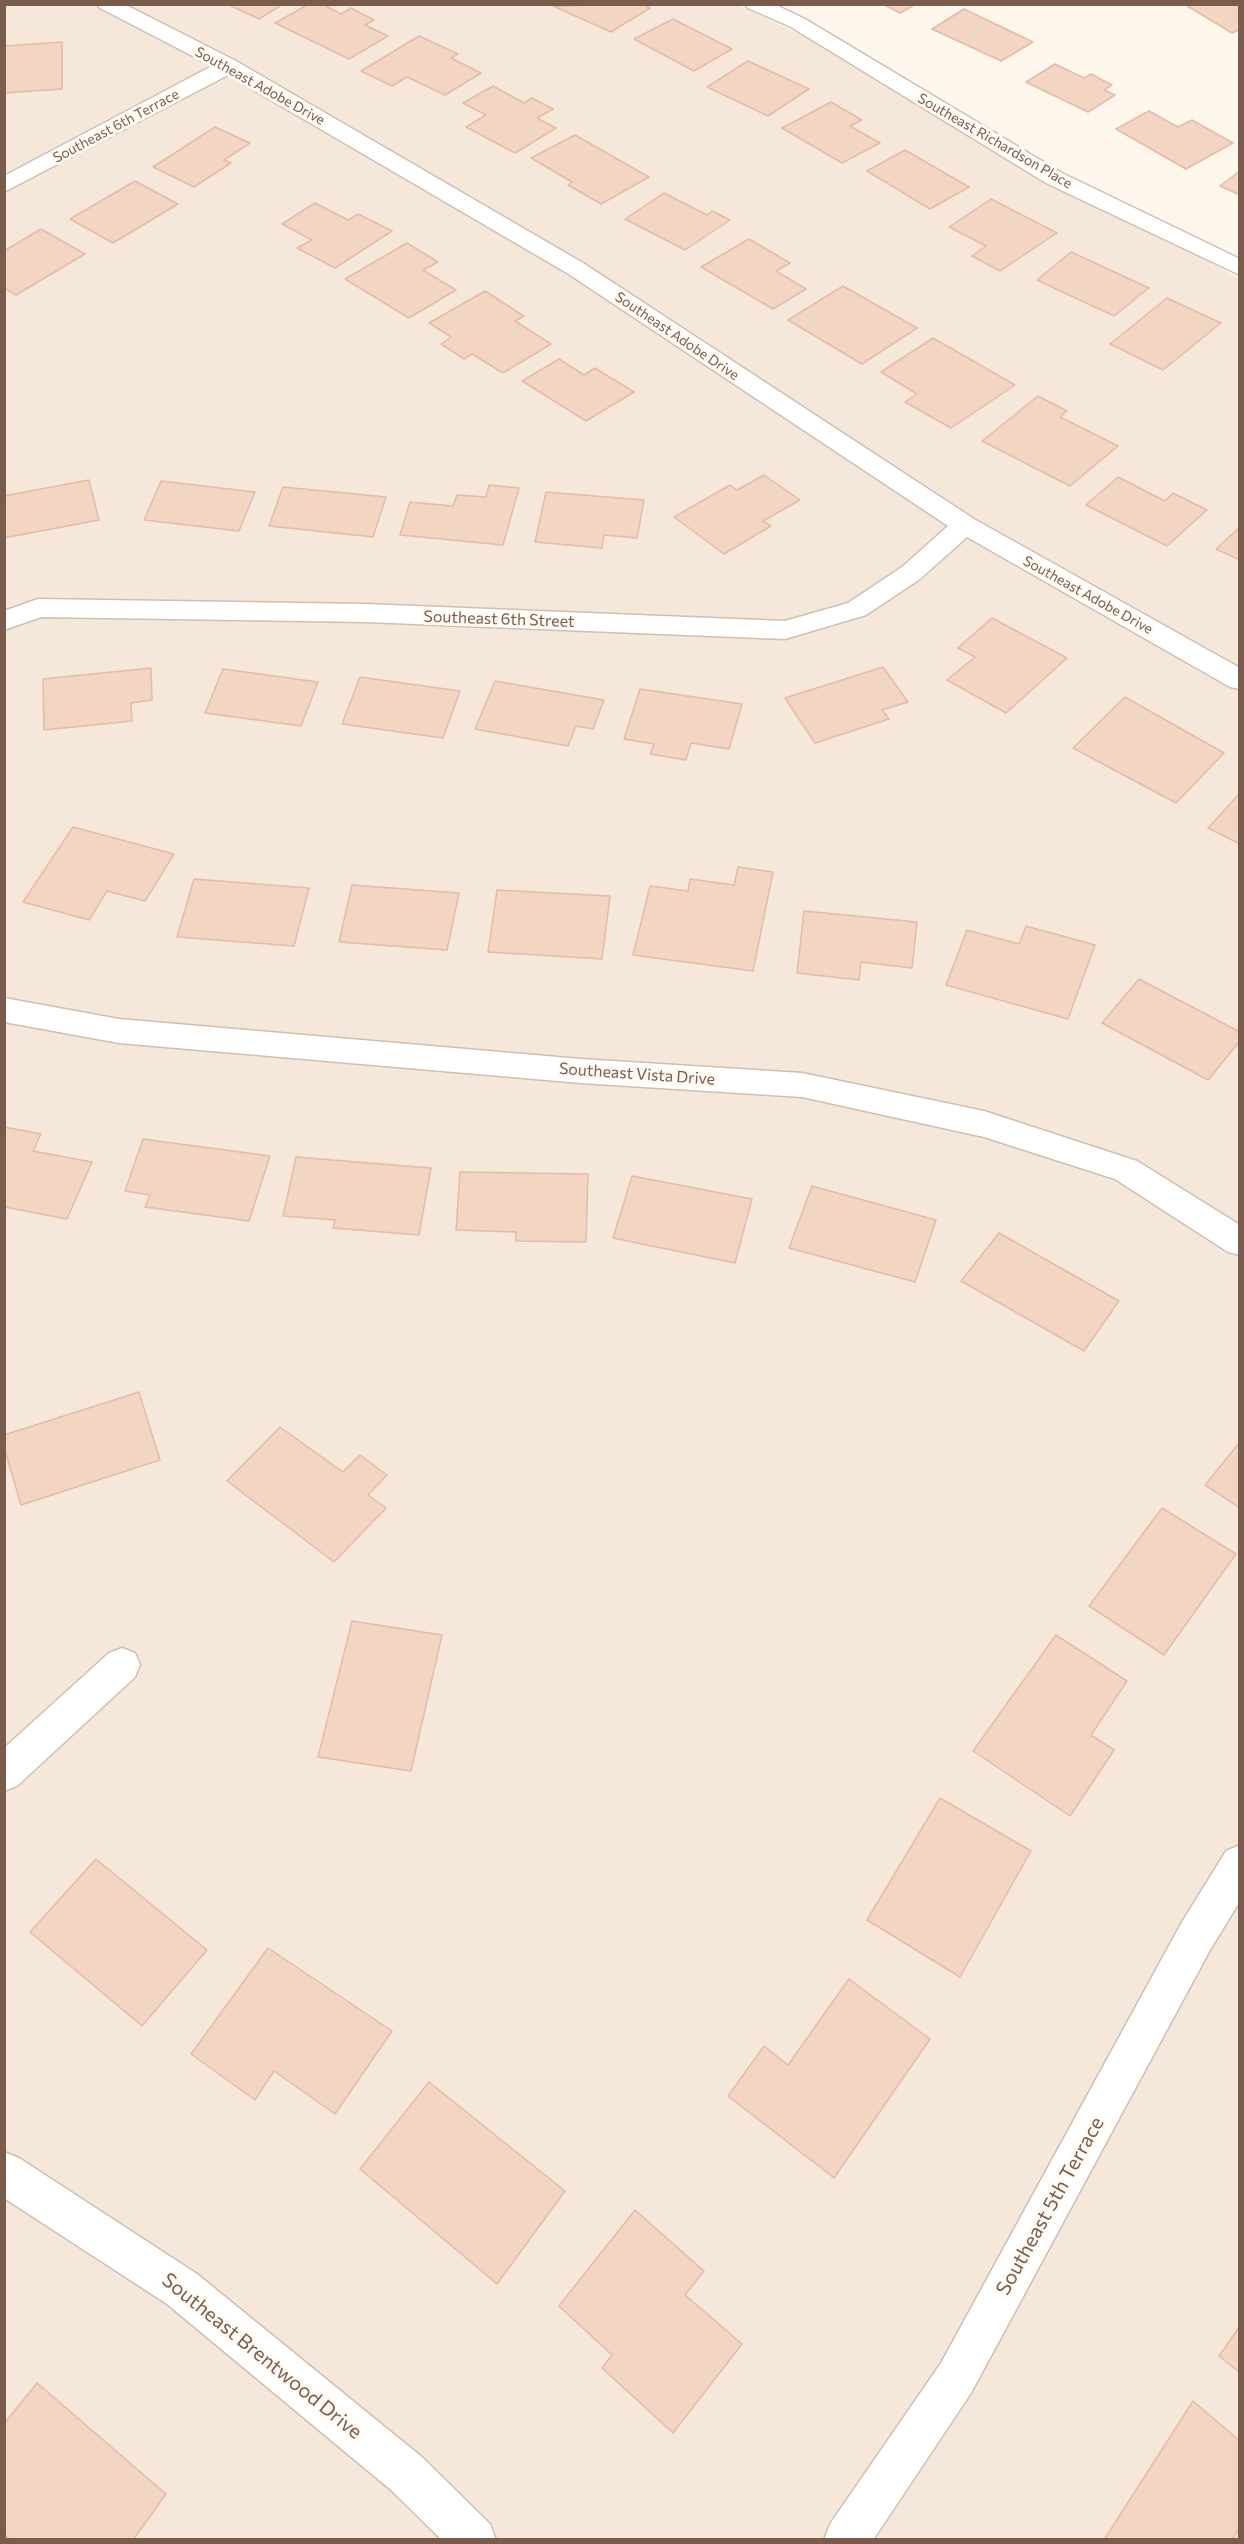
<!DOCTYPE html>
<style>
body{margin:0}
#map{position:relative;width:1244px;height:2544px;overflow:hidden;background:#fdf6ec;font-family:Commissioner,sans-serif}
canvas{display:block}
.frame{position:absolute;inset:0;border:6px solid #7a5c4d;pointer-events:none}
</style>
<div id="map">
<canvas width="1244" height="2544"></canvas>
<div class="frame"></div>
</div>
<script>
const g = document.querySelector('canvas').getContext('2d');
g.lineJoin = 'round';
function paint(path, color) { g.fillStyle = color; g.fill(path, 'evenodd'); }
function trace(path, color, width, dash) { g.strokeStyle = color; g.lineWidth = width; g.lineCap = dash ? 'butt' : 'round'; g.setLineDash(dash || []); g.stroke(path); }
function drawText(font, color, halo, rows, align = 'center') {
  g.font = font + ' Commissioner,sans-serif'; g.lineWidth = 6; g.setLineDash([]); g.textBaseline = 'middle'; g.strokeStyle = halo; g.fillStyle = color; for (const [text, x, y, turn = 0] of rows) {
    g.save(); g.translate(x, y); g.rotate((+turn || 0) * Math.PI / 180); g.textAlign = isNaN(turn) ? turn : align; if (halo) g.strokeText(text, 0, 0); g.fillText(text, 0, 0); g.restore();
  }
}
paint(new Path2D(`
 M5 5H738L848 57 1239 279V2539L5 2540Z`), '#f5e8da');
const building = new Path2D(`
 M227 4H283L259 19Z
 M309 4H322L341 14 351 8 374 20 365 25 388 36 349 59 275 23Z
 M642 4 650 8 611 32 553 6Z
 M883 4H916L900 13Z
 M1184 4H1240V29L1232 33Z
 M964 9 1033 42 1001 61 932 29Z
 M673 19 732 49 694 71 634 39Z
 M419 36 458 54 451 58 481 73 445 95 407 77 392 86 361 71Z
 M62 42V89L4 93V46Z
 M748 61 809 89 768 116 707 87Z
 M1055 64 1084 78 1091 74 1112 85 1104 90 1115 95 1088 112 1026 82Z
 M493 86 524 103 532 98 553 109 537 118 556 128 515 153 466 127 486 115 463 103Z
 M831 102 862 120 850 126 880 143 842 163 782 128Z
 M1149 111 1178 127 1192 120 1233 143 1186 169 1116 129Z
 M215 127 250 143 224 160 231 163 194 187 153 167Z
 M575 135 649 177 601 204 568 185 572 182 531 158Z
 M905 150 969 187 930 209 867 171Z
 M1240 171V195L1220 186Z
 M135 181 178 204 113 243 70 219Z
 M664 193 707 215 712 211 730 220 685 250 625 219Z
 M991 199 1057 233 1000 271 972 256 986 246 949 227Z
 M315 203 348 220 358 214 392 231 335 268 297 248 312 240 282 224Z
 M41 229 85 254 16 295 4 288V251Z
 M749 239 790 263 776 271 806 289 773 309 701 267Z
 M407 243 438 262 423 270 456 290 409 318 345 279Z
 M1071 252 1149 288 1114 316 1037 280Z
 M843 286 917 328 862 364 788 320Z
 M485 291 524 316 515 321 551 344 503 373 472 354 464 359 441 344 451 337 429 323Z
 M1167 298 1221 323 1163 370 1110 344Z
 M933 338 1015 385 951 428 905 402 917 394 881 372Z
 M559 359 584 375 595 368 634 392 586 421 522 381Z
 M1038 396 1067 411 1060 417 1118 446 1070 486 982 441Z
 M764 475 800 500 763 521 771 526 724 554 674 517 730 485 737 490Z
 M1118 477 1165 501 1173 493 1207 510 1167 546 1086 505Z
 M89 480 99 520 4 538V496Z
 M161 481 255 492 239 531 144 520Z
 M489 485 519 488 503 545 400 535 410 502 453 506 457 495 486 497Z
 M283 487 386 497 373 537 269 526Z
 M546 492 644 500 637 538 604 535 602 548 535 542Z
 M1240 527V560L1216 549Z
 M992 618 1067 658 1006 713 947 680 975 657 958 648Z
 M883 667 908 702 882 710 889 719 815 743 785 698Z
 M151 668 152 700 131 703 132 721 44 730 43 679Z
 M223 669 318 682 301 726 205 713Z
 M360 677 460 691 443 738 342 724Z
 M495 681 604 700 593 729 576 726 568 746 475 729Z
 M640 689 742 704 729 749 691 743 686 760 650 754 654 744 624 739Z
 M1125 697 1224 753 1176 803 1073 748Z
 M1240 793V844L1208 828Z
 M73 827 174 854 145 901 107 891 89 920 23 902Z
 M738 867 773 872 753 971 633 955 650 886 688 891 690 879 734 885Z
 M194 879 309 888 294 946 177 937Z
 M352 885 459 893 447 950 339 942Z
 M497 890 610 896 602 959 488 952Z
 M804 911 917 922 912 968 861 962 859 980 797 973Z
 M1026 926 1095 945 1068 1019 946 985 967 930 1019 944Z
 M1139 979 1240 1032V1041L1208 1080 1102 1023Z
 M4 1127 41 1134 33 1151 92 1162 67 1219 4 1207Z
 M143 1139 270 1156 249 1221 145 1207 150 1195 125 1191Z
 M296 1157 431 1168 419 1235 333 1228 335 1220 283 1216Z
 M460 1172 588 1174 586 1242 516 1241V1232L456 1230Z
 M632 1176 752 1199 735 1263 613 1238Z
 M812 1186 936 1220 915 1282 789 1248Z
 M999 1233 1119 1301 1084 1351 961 1281Z
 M139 1392 160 1460 21 1505 4 1447V1435Z
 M280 1427 343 1472 360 1455 387 1475 368 1495 386 1508 334 1562 227 1481Z
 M1240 1442V1508L1205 1485Z
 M1162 1508 1236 1554 1164 1655 1089 1606Z
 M352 1621 442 1635 411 1771 318 1757Z
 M1056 1635 1127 1681 1091 1735 1114 1750 1070 1816 973 1751Z
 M940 1798 1031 1851 960 1977 867 1920Z
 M96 1859 207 1950 142 2026 30 1932Z
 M268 1948 392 2031 335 2114 274 2071 255 2100 191 2054Z
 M849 1979 930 2039 834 2178 728 2096 764 2046 788 2065Z
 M429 2082 565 2191 497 2284 360 2169Z
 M635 2210 704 2271 685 2295 742 2344 673 2433 602 2368 612 2355 559 2306Z
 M1240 2326V2373L1219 2356Z
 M37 2383 166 2494 133 2540H11L4 2534V2424Z
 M1193 2401 1240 2441V2527L1232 2540H1104Z`);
paint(building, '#f3d5c3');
trace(building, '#e6bba3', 1.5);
const street = new Path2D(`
 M97 4H124L236 61 583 263 974 519 1240 668V689L1230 687 967 537 920 579 866 615 785 639 366 622 41 617 4 630V611L38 599 366 604 785 621 848 603 902 567 948 526 567 273 228 75 4 192V176L212 66 100 8Z
 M745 4H774L805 19 1062 173 1240 259V275L1046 183 791 27 748 8Z
 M4 998 119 1019 581 1059 802 1073 984 1111 1137 1161 1240 1225V1255L1228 1252 1115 1179 984 1137 802 1097 581 1083 119 1043 4 1022Z
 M122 1648 135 1653 140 1665 135 1677 17 1786 4 1791V1748L109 1653Z
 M1240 1845V1901L1210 1950 971 2393 873 2540H824L830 2524 941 2363 1182 1922 1226 1851Z
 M4 2152 19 2158 197 2274 423 2458 490 2524 496 2540H442L391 2490 167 2304 4 2198Z`);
trace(street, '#d1beb0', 3);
paint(street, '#fff');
drawText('14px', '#7a5c4d', '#fffaf3', [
 ["Southeast Adobe Drive",260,86,29],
 ["Southeast 6th Terrace",116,126,-28],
 ["Southeast Richardson Place",995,141,30],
 ["Southeast Adobe Drive",677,336,34],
 ["Southeast Adobe Drive",1088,595,29]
]);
drawText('16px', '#7a5c4d', '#fffaf3', [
 ["Southeast 6th Street",499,619,2],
 ["Southeast Vista Drive",637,1074,4]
]);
drawText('20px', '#7a5c4d', '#fffaf3', [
 ["Southeast 5th Terrace",1050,2206,-61],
 ["Southeast Brentwood Drive",262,2356,39]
]);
</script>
